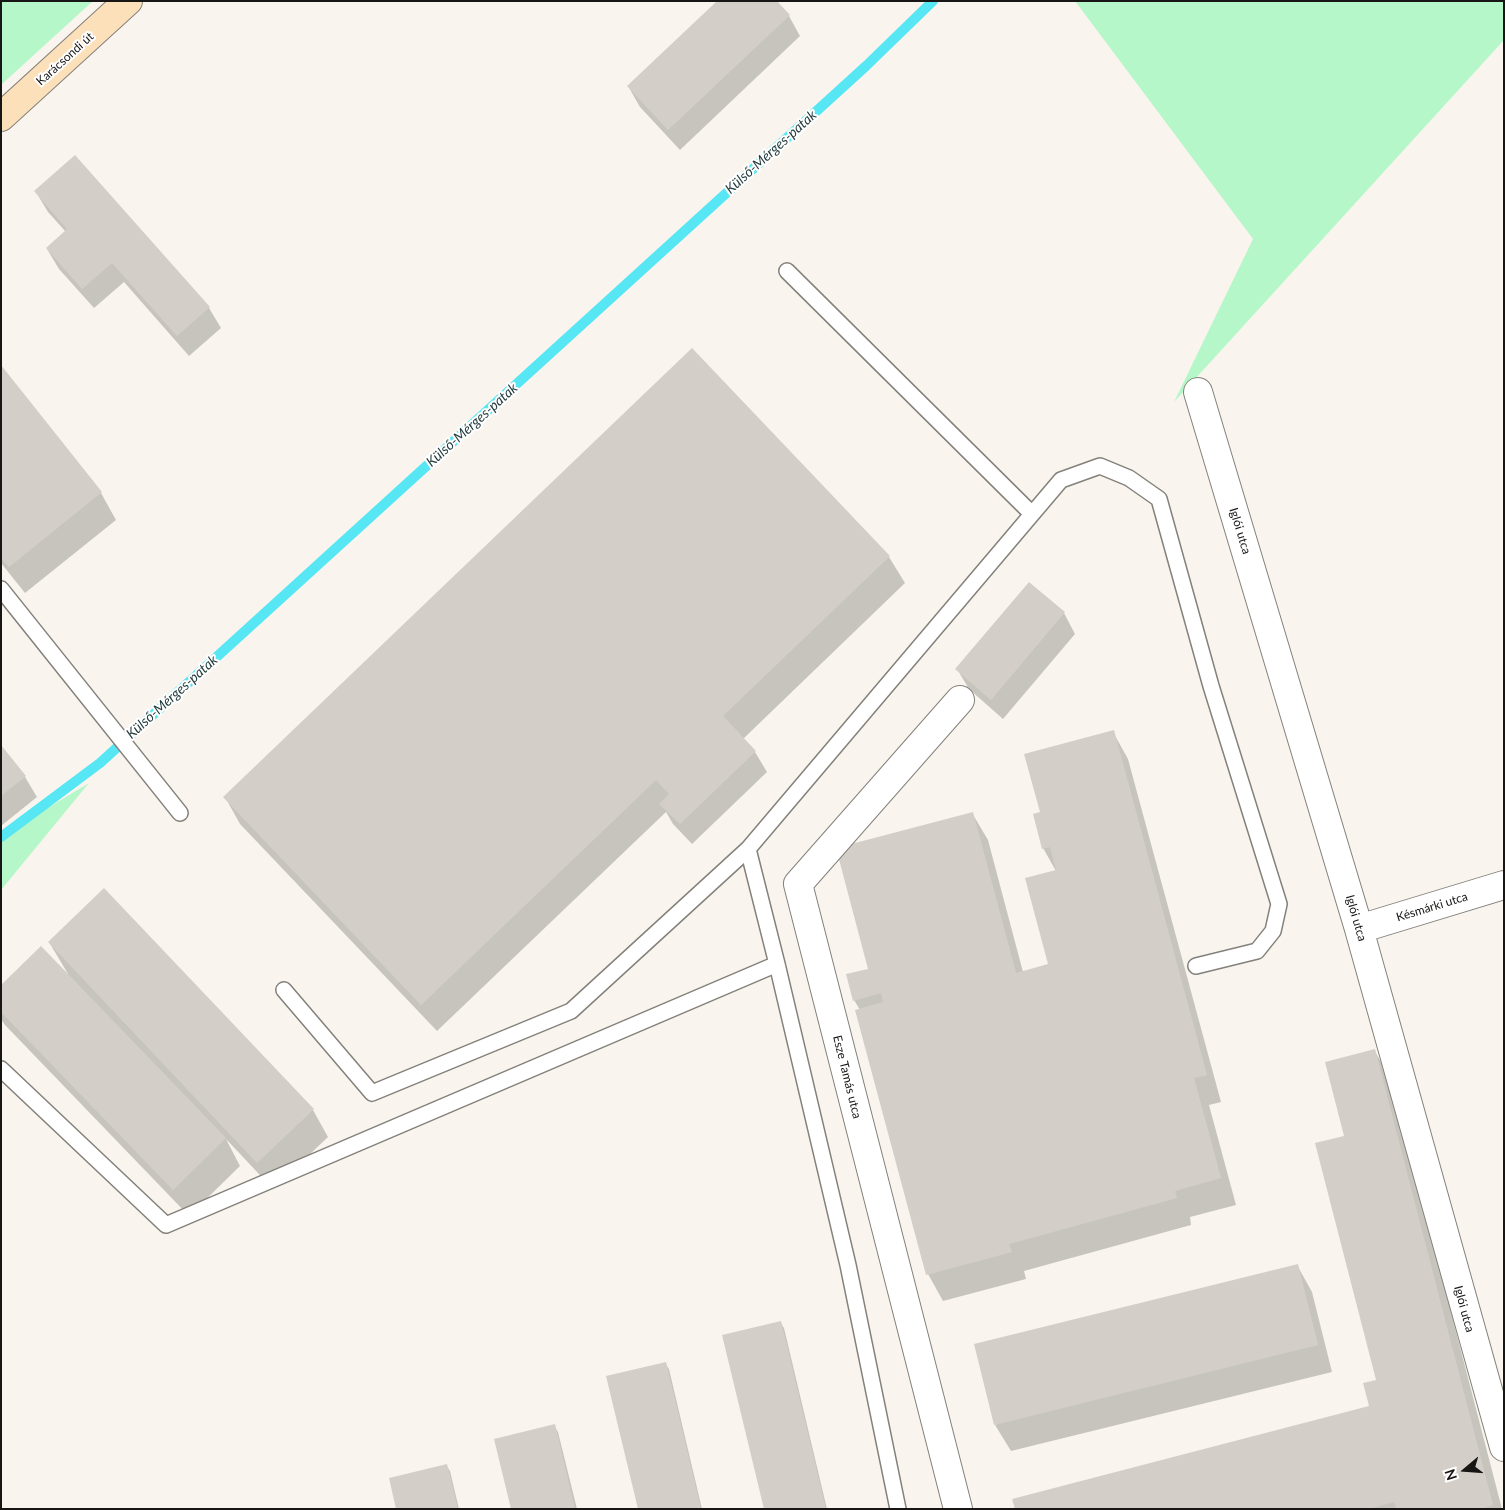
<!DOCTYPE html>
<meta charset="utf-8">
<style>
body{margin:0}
#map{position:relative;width:1505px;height:1510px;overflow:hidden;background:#f9f5ee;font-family:Lato,sans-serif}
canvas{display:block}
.frame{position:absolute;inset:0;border:2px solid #181614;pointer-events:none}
.north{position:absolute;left:1440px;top:1445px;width:50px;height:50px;-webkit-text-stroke:4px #fff;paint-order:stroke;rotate:252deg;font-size:14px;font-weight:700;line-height:20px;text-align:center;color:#181614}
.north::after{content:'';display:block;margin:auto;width:18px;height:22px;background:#181614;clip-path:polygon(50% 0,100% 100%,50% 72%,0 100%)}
</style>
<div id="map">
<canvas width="1505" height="1510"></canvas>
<div class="frame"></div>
<div class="north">N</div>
</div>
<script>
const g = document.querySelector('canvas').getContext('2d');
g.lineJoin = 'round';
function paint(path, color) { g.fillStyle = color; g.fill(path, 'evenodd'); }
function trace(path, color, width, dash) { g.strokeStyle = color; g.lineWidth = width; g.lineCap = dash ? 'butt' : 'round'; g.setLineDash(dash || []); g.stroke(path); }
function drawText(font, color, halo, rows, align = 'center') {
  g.font = font + ' Lato,sans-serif'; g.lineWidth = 4; g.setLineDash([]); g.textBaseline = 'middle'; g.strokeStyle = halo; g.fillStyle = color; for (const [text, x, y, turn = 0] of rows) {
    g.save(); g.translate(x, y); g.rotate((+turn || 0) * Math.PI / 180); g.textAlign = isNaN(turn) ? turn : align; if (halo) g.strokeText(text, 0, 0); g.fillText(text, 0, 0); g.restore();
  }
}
paint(new Path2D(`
 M1 1H93L1 85Z
 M1075 1H1504V40L1174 402 1253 239Z
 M89 783 1 890V836Z`), '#b5f7c8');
paint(new Path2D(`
 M789 16 800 36 680 150 640 107 628 86Z
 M36 192 209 308 221 328 189 356 124 282 94 308 59 269 47 249 66 232 48 212Z
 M1 367 101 493 116 520 25 593 1 563Z
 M889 557 905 583 743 739 755 752 767 772 692 844 673 824 666 812 437 1031 240 824 225 797Z
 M1064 613 1075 634 1003 719 969 689 957 669Z
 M1113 732 1128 759 1221 1102 1209 1105 1236 1205 1190 1217 1191 1225 1024 1271 1026 1279 943 1301 928 1274 860 1010 854 1000 870 969 972 813 988 840 1023 972 1050 965 1056 871 1043 848 1041 813Z
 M1 747 25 777 37 797 1 826Z
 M49 942 313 1110 328 1137 273 1189 226 1139 240 1166 189 1216 5 1025 1 1019V987L68 974Z
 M1374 1050 1390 1077 1502 1509H1016L1370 1407 1378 1381 1345 1137Z
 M1297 1265 1312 1292 1332 1372 1011 1451 995 1425Z
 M780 1322 784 1328 827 1509H765Z
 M665 1363 669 1369 702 1509H640Z
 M554 1426 558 1432 577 1509H513Z
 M446 1465 450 1471 459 1509H397Z`), '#0003');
trace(new Path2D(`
 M1 837 100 763 866 66 933 1`), '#57e6f3', 10);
paint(new Path2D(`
 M717 1H777L790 15 668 130 627 86Z
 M75 155 210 307 177 336 112 263 82 289 46 248 67 229 34 191Z
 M692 348 890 556 723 716 756 751 680 824 659 804 669 794 656 780 421 1005 223 797Z
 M1 365 102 492 9 567 1 558Z
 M1029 582 1065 612 991 700 955 669Z
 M1114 730 1207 1075 1194 1078 1221 1178 1175 1191 1177 1198 1009 1244 1012 1252 926 1275 855 1010 883 1002 881 993 853 1001 846 974 868 969 836 848 973 812 1016 973 1048 964 1025 878 1056 870 1050 847 1042 849 1033 814 1040 812 1024 754Z
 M1 745 26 776 1 796Z
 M104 888 314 1109 257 1163 48 942Z
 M41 946 226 1138 173 1190 1 1012V985Z
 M1375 1049 1493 1505 1481 1509H1396L1394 1502 1369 1509H1015L1012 1499 1369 1406 1363 1383 1376 1380 1315 1143 1344 1136 1325 1062Z
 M1298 1264 1318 1345 994 1425 974 1344Z
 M781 1321 826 1509H764L722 1335Z
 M666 1362 701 1509H638L606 1376Z
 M555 1424 575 1509H511L494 1439Z
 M447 1464 458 1509H396L389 1478Z`), '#d3cfc8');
const lane = new Path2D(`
 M787 271 1032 514
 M1 589 180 813
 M284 990 372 1093 571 1011 748 849
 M1 1069 166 1225 777 964
 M898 1509 848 1265 777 964 748 849 1061 480 1100 466 1129 478 1159 499 1211 686 1279 904 1273 931 1257 951 1196 966`);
const street = new Path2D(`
 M1198 392 1359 929 1504 1447
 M1359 929 1504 885
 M958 1509 798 884 960 700`);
const secondary = new Path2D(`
 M1 117 128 1`);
trace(lane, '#84817b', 18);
trace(street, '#84817b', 30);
trace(secondary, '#84817b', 30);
trace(lane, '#fff', 15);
trace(street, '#fff', 28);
trace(secondary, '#fce0ba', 28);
drawText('12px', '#181614', '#fff', [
 ["Karácsondi út",65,59,-42],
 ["Iglói utca",1240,531,73],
 ["Késmárki utca",1432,907,-17],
 ["Iglói utca",1356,918,74],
 ["Esze Tamás utca",847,1077,76],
 ["Iglói utca",1464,1309,75]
]);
drawText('italic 14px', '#243c3e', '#fff', [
 ["Külső-Mérges-patak",771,152,-42],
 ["Külső-Mérges-patak",472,425,-42],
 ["Külső-Mérges-patak",172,697,-42]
]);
</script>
